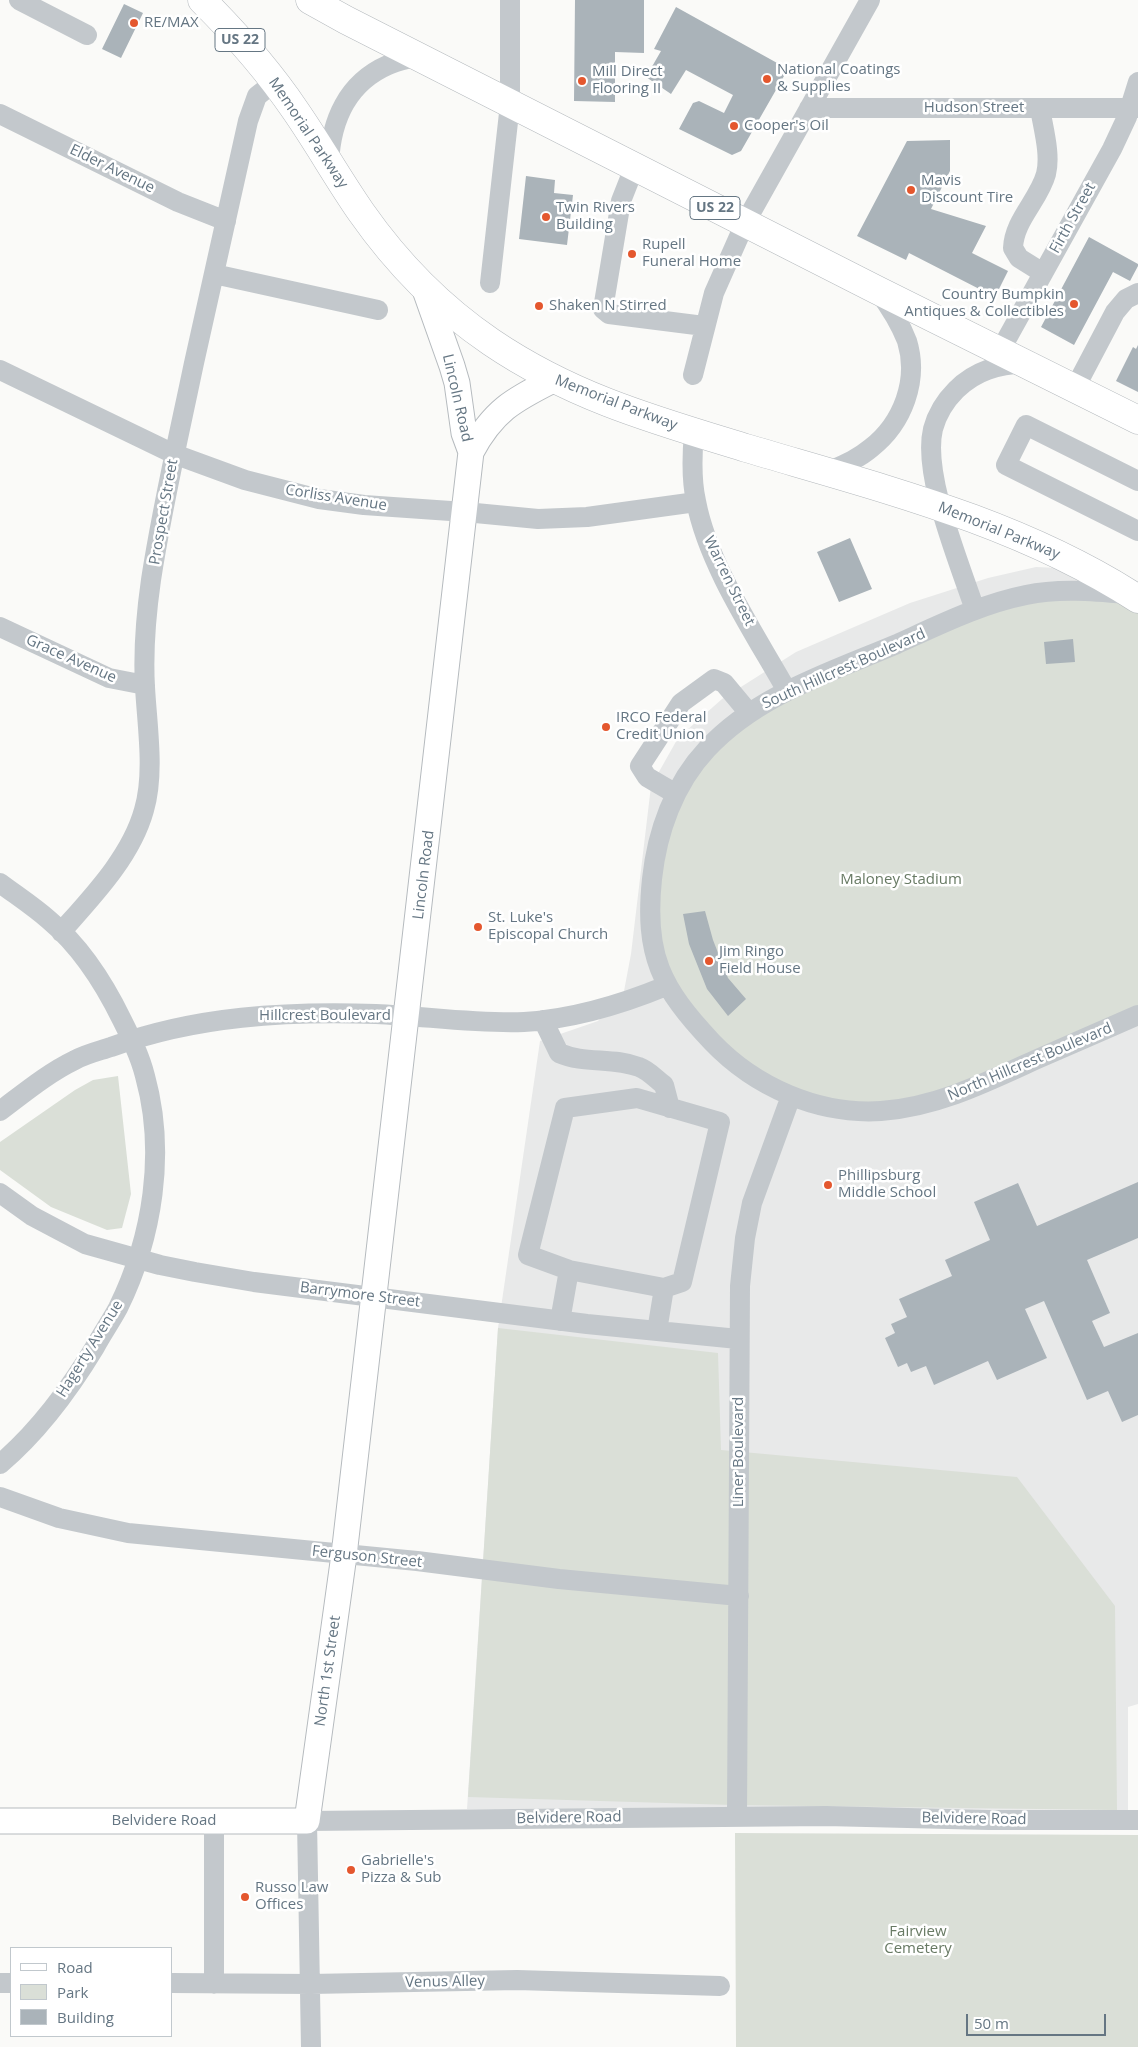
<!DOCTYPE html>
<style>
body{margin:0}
#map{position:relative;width:1138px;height:2047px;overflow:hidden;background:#fafaf8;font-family:"Open Sans",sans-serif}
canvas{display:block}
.legend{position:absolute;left:10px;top:1947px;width:162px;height:90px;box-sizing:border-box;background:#fff;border:1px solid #c1c8cd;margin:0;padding:6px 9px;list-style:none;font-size:15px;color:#657683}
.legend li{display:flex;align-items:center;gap:10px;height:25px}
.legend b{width:25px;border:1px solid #c1c8cd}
.scale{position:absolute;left:966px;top:2014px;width:140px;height:22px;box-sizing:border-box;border:2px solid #657683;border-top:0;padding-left:6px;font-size:15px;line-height:18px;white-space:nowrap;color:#657683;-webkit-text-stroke:4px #fff;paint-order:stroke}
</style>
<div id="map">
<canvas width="1138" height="2047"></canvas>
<ul class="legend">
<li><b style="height:6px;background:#fff"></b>Road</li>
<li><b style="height:14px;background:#dadfd7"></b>Park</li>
<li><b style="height:14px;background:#aab3b9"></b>Building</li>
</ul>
<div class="scale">50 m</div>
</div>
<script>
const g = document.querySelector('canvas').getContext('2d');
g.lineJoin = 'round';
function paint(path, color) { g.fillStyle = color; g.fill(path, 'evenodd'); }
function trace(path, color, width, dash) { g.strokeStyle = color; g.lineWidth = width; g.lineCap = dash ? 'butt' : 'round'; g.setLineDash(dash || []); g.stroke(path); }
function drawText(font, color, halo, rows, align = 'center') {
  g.font = font + ' "Open Sans",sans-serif'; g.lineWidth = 5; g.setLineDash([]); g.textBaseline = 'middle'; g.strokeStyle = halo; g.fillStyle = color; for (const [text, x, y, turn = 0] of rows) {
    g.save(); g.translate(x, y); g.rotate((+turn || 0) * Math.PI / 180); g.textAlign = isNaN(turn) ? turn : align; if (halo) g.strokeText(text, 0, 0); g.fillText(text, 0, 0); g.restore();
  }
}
paint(new Path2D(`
 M1036 567 1059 568 1138 614V1704L1128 1707V1810L467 1809 498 1328 540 1041 598 1021 624 991 631 954 651 786 678 738 722 699 796 652 910 603 988 578Z`), '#e8e9e9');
paint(new Path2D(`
 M1010 598 1138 599V1015L992 1080 851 1110 738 1066 655 960 665 818 731 726Z
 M118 1076 131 1194 122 1228 107 1230 51 1207 0 1170V1142L75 1090 93 1080Z
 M498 1328 718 1353 721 1450 1017 1477 1115 1606 1117 1810 732 1805 468 1797Z
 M735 1833 1138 1835V2047H736Z`), '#dadfd7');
paint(new Path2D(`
 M575 0H644V53L615 52V102L574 101Z
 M124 4 143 13 121 58 102 49Z
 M676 7 788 69 741 151 732 155 679 129 693 103 699 101 724 113 733 95 686 70 671 94 646 77 661 51 654 49Z
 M950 140V171L931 209 986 226 972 253 1008 271 997 293 991 295 909 253 906 260 857 236 907 141Z
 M526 176 555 180 554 193 573 195 567 245 519 239Z
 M1089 237 1138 264V266L1130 281 1113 272 1074 345 1041 327Z
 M1138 345V392L1116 381 1133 347 1136 349Z
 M850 538 872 589 839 602 817 552Z
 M1073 639 1075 662 1046 664 1044 642Z
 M705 911 713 940 728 978 746 999 728 1016 707 989 689 944 683 914Z
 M1138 1182V1238L1087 1260 1110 1313 1092 1321 1104 1347 1138 1333V1415L1122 1422 1108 1391 1087 1400 1044 1301 1025 1309 1047 1358 997 1380 988 1361 934 1385 926 1366 911 1372 907 1363 898 1367 885 1338 895 1333 891 1324 907 1317 899 1299 952 1276 945 1260 990 1240 974 1202 1018 1183 1037 1226Z`), '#aab3b9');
const major = new Path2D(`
 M424 287 452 366 457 383 464 433 471 452
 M0 1821H307L344 1555 471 452C493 411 513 400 553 380`);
const highway = new Path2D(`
 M202 0C236 34 268 70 295 110 318 143 338 179 361 212 396 262 441 308 491 342 572 397 654 420 746 448 881 488 1019 522 1138 599
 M310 0 346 20 877 290 1138 420`);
trace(major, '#b5babe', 27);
trace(highway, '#b4b9bd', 29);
trace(new Path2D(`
 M19 0 87 35
 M809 108H1138
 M1040 108C1043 128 1051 154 1046 174 1039 200 1014 220 1013 248L1019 258 1043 273
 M0 114 178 202 226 221
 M329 163C331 121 347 83 388 65 397 61 408 59 418 56
 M634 168 621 201 603 309 609 314 704 326
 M214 274 378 310
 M490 283 510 104V0
 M1000 351 1112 149 1127 117 1138 82
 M0 370 174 454 245 480 319 499 364 505 465 512 538 519 587 517 696 502
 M693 375 714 293 745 223 870 0
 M1075 388 1115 312 1126 299 1138 293
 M694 432C692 455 691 479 696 501 708 565 755 634 787 691
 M827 472C843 465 858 459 871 448 903 423 919 380 907 341 900 323 890 307 878 291
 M1138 481 1026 425 1006 465 1138 531
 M1126 594C1093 591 1058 588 1026 595 981 604 939 625 897 644 831 672 757 695 707 749 674 784 657 832 652 879 644 955 661 988 712 1042 755 1087 818 1115 881 1111 936 1107 985 1083 1035 1060 1069 1045 1104 1030 1138 1015
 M975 610C960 564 922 475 933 429 937 414 946 400 956 390 976 370 998 365 1025 363
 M0 627 109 678 145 685
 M676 794 647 777 640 766 681 703 714 679 724 683 749 713
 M0 883C16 895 33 906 49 920 80 946 104 983 122 1020 131 1038 140 1056 145 1076 166 1152 153 1237 118 1308 111 1321 102 1334 95 1347 69 1390 39 1431 0 1464
 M61 932C92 897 131 857 144 810 155 773 147 725 145 687 143 652 146 615 151 580 162 507 179 435 194 363 212 282 230 202 248 121L257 96 275 82
 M543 1020 559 1053C584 1064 613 1057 639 1067 648 1070 656 1079 664 1085L670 1108
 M0 1111C24 1093 48 1073 75 1060 86 1054 99 1051 111 1047 196 1016 286 1011 376 1014 425 1016 474 1024 524 1022 574 1019 620 1005 666 986
 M0 1193 32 1216 85 1244 160 1265 195 1272 254 1282 587 1324 738 1339
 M569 1270 528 1255 565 1108 637 1098 720 1122 682 1282 664 1288
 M560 1321 569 1270 664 1288 657 1331
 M0 1497 59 1518 128 1533 417 1561 559 1579 739 1596
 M737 1816 740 1286 745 1238 752 1203 791 1096
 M214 1821V1984
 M0 1983H11
 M171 1983 311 1984 517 1980 720 1986
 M311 2047 307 1821 826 1816 989 1820H1138`), '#c3c8cc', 20);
trace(major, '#fff', 25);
trace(highway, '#fff', 28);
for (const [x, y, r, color] of [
 [134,23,5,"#e4572e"],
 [767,79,5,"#e4572e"],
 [582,81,5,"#e4572e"],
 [734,126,5,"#e4572e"],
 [911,190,5,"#e4572e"],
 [546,217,5,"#e4572e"],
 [632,254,5,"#e4572e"],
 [1074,304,5,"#e4572e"],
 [539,306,5,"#e4572e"],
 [606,727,5,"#e4572e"],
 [478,927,5,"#e4572e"],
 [709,961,5,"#e4572e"],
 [828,1185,5,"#e4572e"],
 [351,1870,5,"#e4572e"],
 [245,1897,5,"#e4572e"]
]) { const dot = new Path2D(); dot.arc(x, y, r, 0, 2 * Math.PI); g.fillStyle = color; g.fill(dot); trace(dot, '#fff', 2); }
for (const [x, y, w] of [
 [240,40,50],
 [715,208,50]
]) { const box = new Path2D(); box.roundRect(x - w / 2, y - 11.5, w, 23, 4); g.fillStyle = '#fff'; g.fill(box); trace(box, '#657683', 1); }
drawText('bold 14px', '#657683', null, [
 ["US 22",240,40],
 ["US 22",715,208]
]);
drawText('15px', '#657683', '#fff', [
 ["RE/MAX",144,23],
 ["National Coatings",777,70],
 ["& Supplies",777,87],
 ["Mill Direct",592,72],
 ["Flooring II",592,89],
 ["Cooper's Oil",744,126],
 ["Mavis",921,181],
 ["Discount Tire",921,198],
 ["Twin Rivers",556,208],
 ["Building",556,225],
 ["Rupell",642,245],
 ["Funeral Home",642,262],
 ["Country Bumpkin",1064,295,"right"],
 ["Antiques & Collectibles",1064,312,"right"],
 ["Shaken N Stirred",549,306],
 ["IRCO Federal",616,718],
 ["Credit Union",616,735],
 ["St. Luke's",488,918],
 ["Episcopal Church",488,935],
 ["Jim Ringo",719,952],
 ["Field House",719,969],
 ["Phillipsburg",838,1176],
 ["Middle School",838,1193],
 ["Gabrielle's",361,1861],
 ["Pizza & Sub",361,1878],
 ["Russo Law",255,1888],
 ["Offices",255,1905]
], 'left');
drawText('15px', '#657683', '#fff', [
 ["Hudson Street",974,108],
 ["Memorial Parkway",308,133,56],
 ["Elder Avenue",112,169,26],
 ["Firth Street",1073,218,-61],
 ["Lincoln Road",457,398,77],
 ["Memorial Parkway",616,403,21],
 ["Corliss Avenue",336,498,9],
 ["Prospect Street",164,512,-80],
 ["Memorial Parkway",999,531,22],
 ["Warren Street",729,581,64],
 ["Grace Avenue",71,659,24],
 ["South Hillcrest Boulevard",844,669,-24],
 ["Lincoln Road",424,875,-83],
 ["Hillcrest Boulevard",325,1016],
 ["North Hillcrest Boulevard",1030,1062,-23],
 ["Barrymore Street",360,1295,7],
 ["Hagerty Avenue",90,1349,-58],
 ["Liner Boulevard",739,1452,-90],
 ["Ferguson Street",367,1557,6],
 ["North 1st Street",328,1671,-82],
 ["Belvidere Road",569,1818,-1],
 ["Belvidere Road",974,1819,1],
 ["Belvidere Road",164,1821],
 ["Venus Alley",445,1982,-1]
]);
drawText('15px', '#687a64', '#fff', [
 ["Maloney Stadium",901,880],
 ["Fairview",918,1932],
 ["Cemetery",918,1949]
]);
</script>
